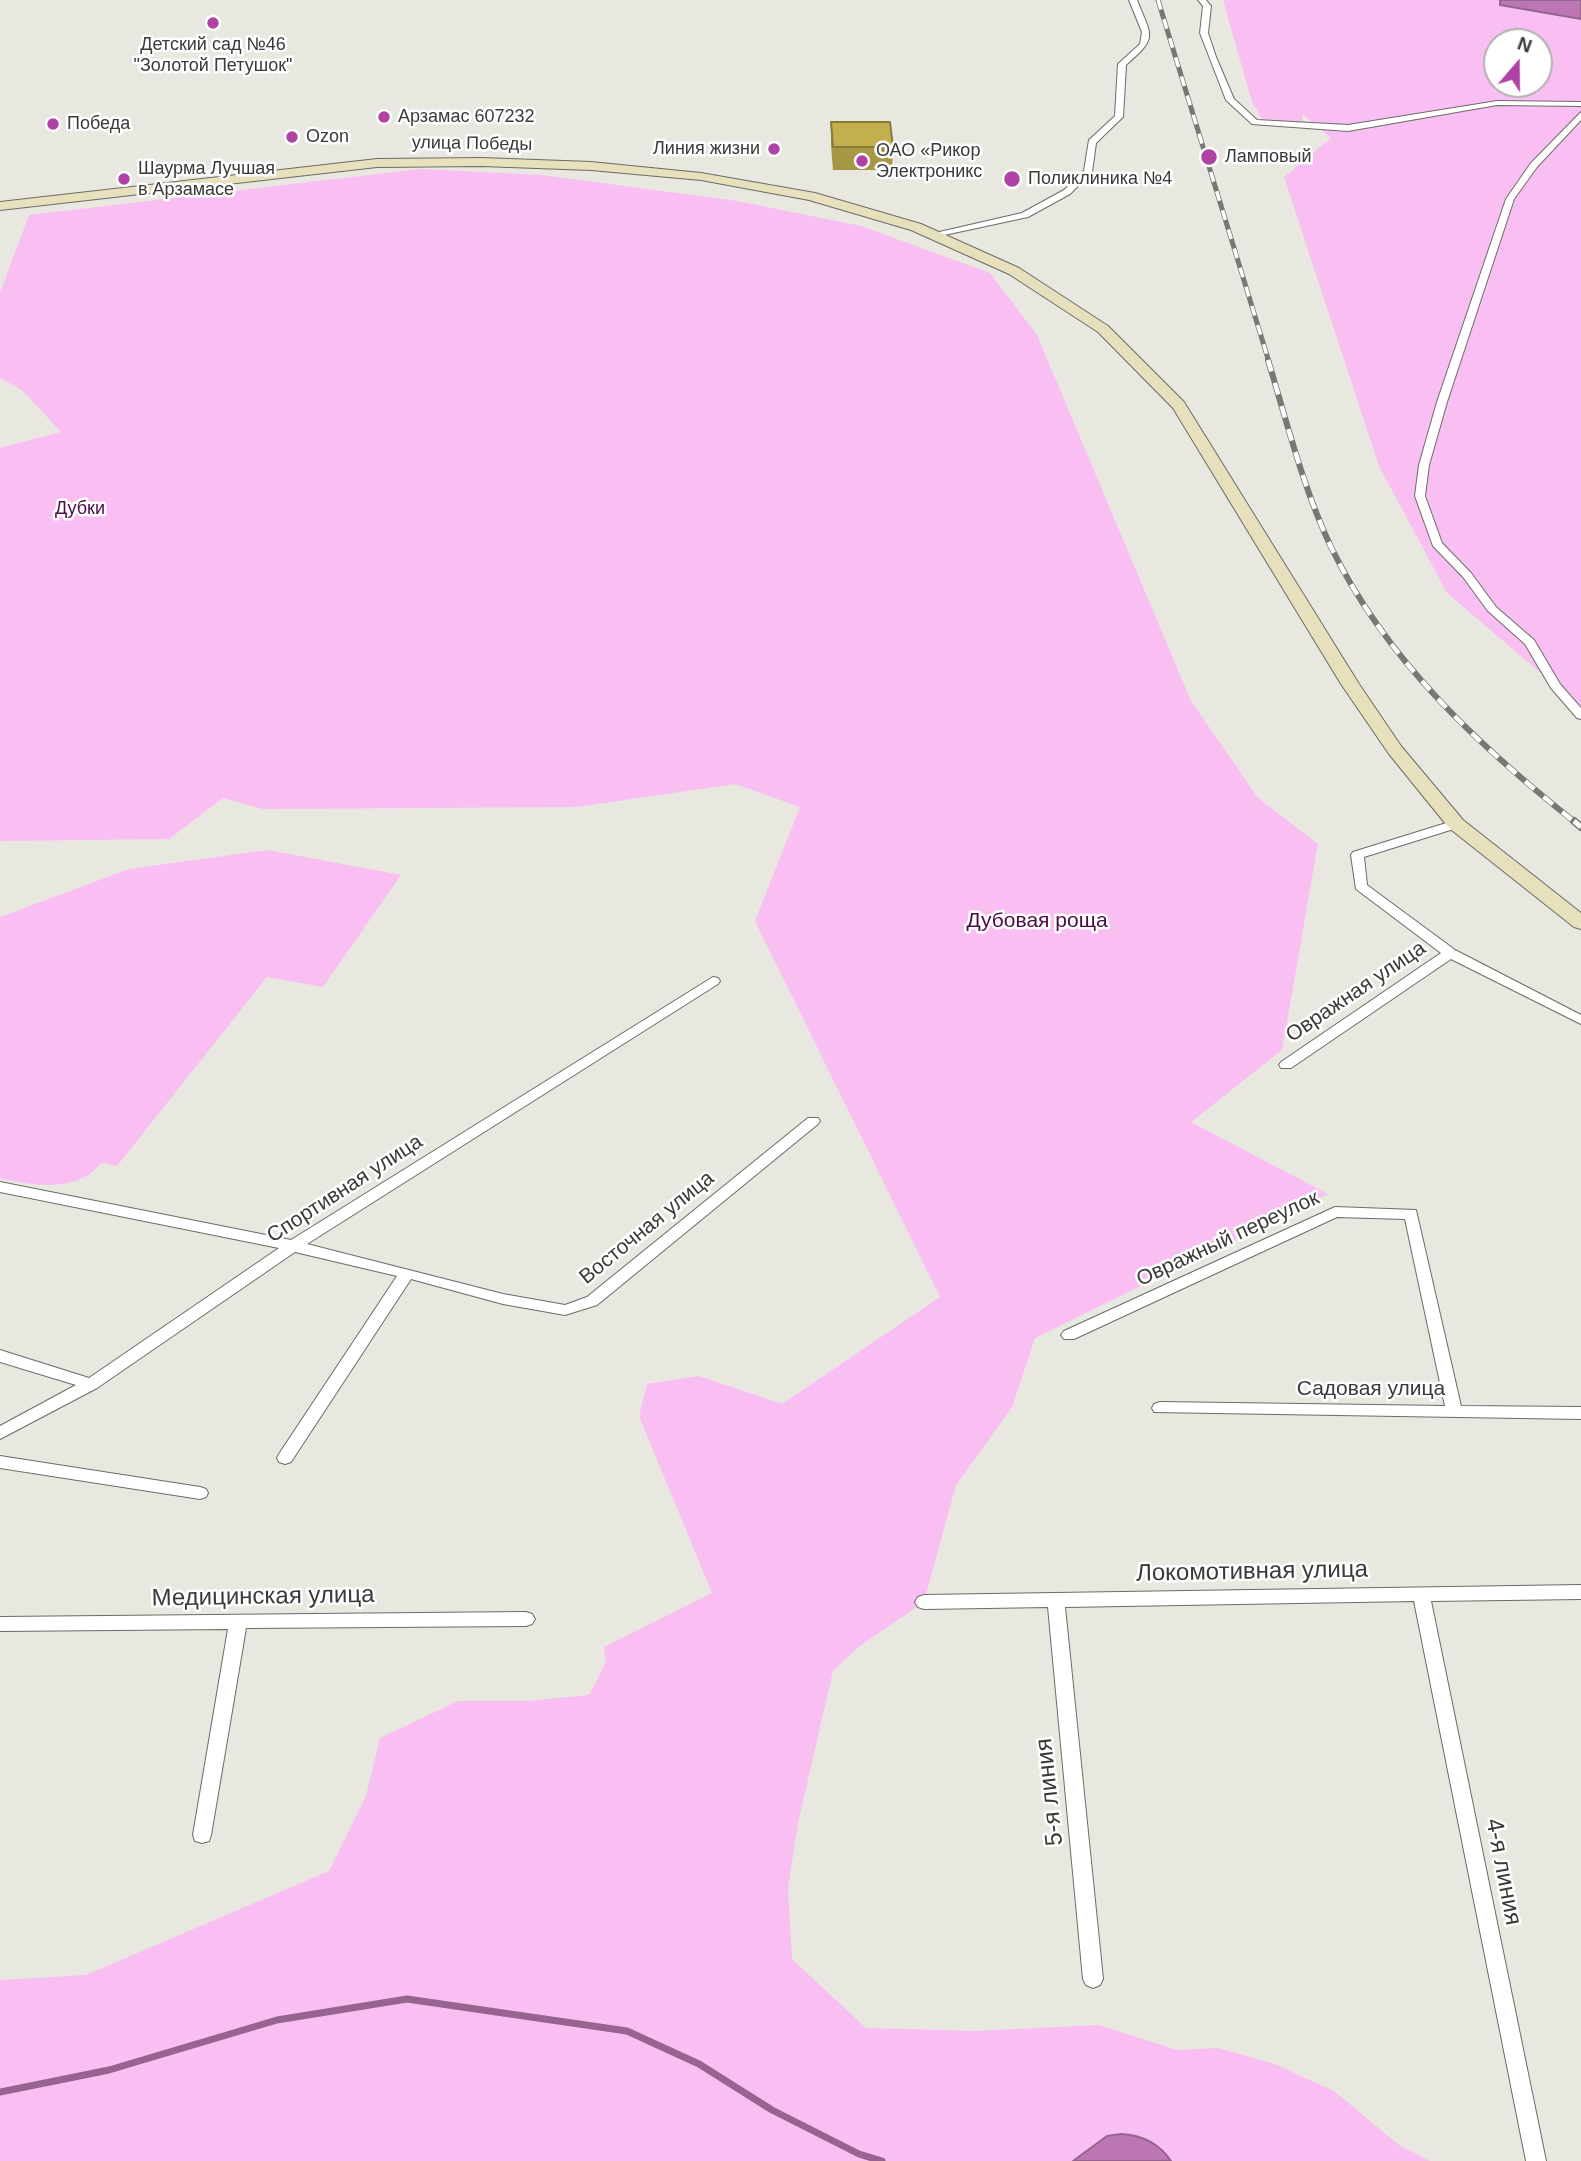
<!DOCTYPE html>
<meta charset="utf-8">
<style>
body{margin:0}
#map{position:relative;width:1581px;height:2161px;overflow:hidden;background:#e8e7e0;font-family:Helvetica,sans-serif}
canvas{display:block}
.north{position:absolute;left:1483px;top:28px;width:70px;height:70px;box-sizing:border-box;background:#fff;border:2px solid #b1b0af;border-radius:50%;rotate:20deg;font-size:19px;font-weight:700;line-height:28px;text-align:center;color:#3b3a38}
.north::after{content:'';display:block;margin:auto;width:24px;height:32px;background:#ae43a4;clip-path:polygon(50% 0,100% 100%,50% 72%,0 100%)}
</style>
<div id="map">
<canvas width="1581" height="2161"></canvas>
<div class="north">N</div>
</div>
<script>
const g = document.querySelector('canvas').getContext('2d');
g.lineJoin = 'round';
function paint(path, color) { g.fillStyle = color; g.fill(path, 'evenodd'); }
function trace(path, color, width, dash) { g.strokeStyle = color; g.lineWidth = width; g.lineCap = dash ? 'butt' : 'round'; g.setLineDash(dash || []); g.stroke(path); }
function drawText(font, color, halo, rows, align = 'center') {
  g.font = font + ' Helvetica,sans-serif'; g.lineWidth = 5; g.setLineDash([]); g.textBaseline = 'middle'; g.strokeStyle = halo; g.fillStyle = color; for (const [text, x, y, turn = 0] of rows) {
    g.save(); g.translate(x, y); g.rotate((+turn || 0) * Math.PI / 180); g.textAlign = isNaN(turn) ? turn : align; if (halo) g.strokeText(text, 0, 0); g.fillText(text, 0, 0); g.restore();
  }
}
paint(new Path2D(`
 M1223 0H1500L1501 5 1581 19V707L1447 593 1379 466 1284 177 1331 138 1302 114 1303 123 1262 119 1252 102ZM1497 42H1539V84H1497Z
 M420 169 542 175 737 201 861 226 990 273 1037 335 1191 701 1258 798 1318 844 1282 1050 1191 1122 1328 1194 1035 1338 1012 1407 956 1485 924 1602 857 1648 833 1671 798 1823 788 1888 792 1959 866 2028 975 2031 1099 2025 1177 2050 1218 2048 1272 2063 1334 2091 1399 2145 1430 2161H1171C1143 2118 1106 2136 1073 2161H0V1980L86 1975 329 1871 366 1796 380 1738 458 1701H527L589 1695 606 1662 604 1647 712 1593 639 1416 647 1384 699 1376 782 1404 940 1297 755 921 800 807 735 784 577 807 263 809 223 798 169 839 0 841V448L61 432 22 390 0 378V293L29 215Z
 M268 850 401 875 323 987 267 977 117 1166 101 1163C78 1193 32 1186 0 1178V917L129 869Z`), '#fabff2');
const water = new Path2D(`
 M1500 0H1581V19L1500 5Z
 M1121 2134C1142 2135 1159 2143 1171 2161H1073L1107 2136Z`);
paint(water, '#bd76b4');
trace(water, '#96648f', 2);
trace(new Path2D(`
 M0 2092 109 2070 277 2020 407 1999 627 2031 699 2064 772 2110 859 2154 882 2161`), '#96648f', 7);
const street = new Path2D(`
 M1129 0H1137C1152 38 1158 37 1126 65L1123 117 1096 143 1092 172 1070 194 1028 217 935 237V233L1022 213 1064 190 1084 171 1089 140 1115 116 1118 64 1140 44 1142 32Z
 M1198 0H1206L1211 6 1208 33 1216 57 1234 99 1257 120 1348 125 1497 101 1581 102V106L1497 105 1348 131 1252 124 1226 100 1200 33 1203 6Z
 M1581 112V120L1537 167 1514 199 1447 402 1429 465 1425 496 1442 543 1471 573 1496 607 1534 640 1560 684 1581 708V719L1577 718 1551 688 1525 644 1488 611 1463 577 1433 546 1415 496 1419 465 1437 402 1506 199 1531 163Z
 M1456 820 1462 824 1460 827 1364 857 1367 885 1455 950 1581 1015V1024L1451 959 1291 1068H1281L1279 1065 1281 1062 1441 953 1356 889 1351 855 1353 852Z
 M713 977 718 978 720 981 718 984 307 1244 503 1294 565 1305 587 1297 808 1118H818L820 1121 818 1124 597 1305 565 1315 503 1304 411 1279 291 1462 285 1464 279 1462 277 1458 279 1454 397 1276 295 1252 97 1388 0 1439V1426L76 1385 0 1362V1350L89 1378 279 1248 0 1192V1182L291 1240Z
 M1335 1207 1416 1210 1461 1406 1581 1407V1419L1154 1412 1152 1408 1154 1404 1160 1402 1445 1406 1405 1219 1337 1217 1074 1339H1064L1061 1335 1064 1331Z
 M0 1456 200 1487 206 1489 208 1493 206 1497 200 1499 0 1468Z
 M1581 1585V1599L1431 1601 1546 2161H1526L1414 1601 1065 1607 1103 1979 1100 1985 1093 1988 1086 1985 1083 1979 1048 1607 924 1609 918 1607 915 1602 918 1597 924 1595Z
 M526 1612 532 1614 535 1619 532 1624 526 1626 246 1628 211 1835 209 1841 202 1843 195 1841 193 1835 228 1629 0 1631V1617Z`);
const secondary = new Path2D(`
 M482 158 591 162 701 173 815 193 921 224 1019 268 1108 326 1184 402 1359 684 1401 746 1463 820 1581 913V929L1574 927 1449 828 1389 754 1341 684 1173 408 1098 332 1009 274 911 230 809 200 701 180 591 170 482 166 377 167 0 210V202L377 159Z`);
trace(street, '#6c6b66', 2);
trace(secondary, '#6c6b66', 2);
paint(street, '#fff');
paint(secondary, '#e6e0bc');
const railFar2 = new Path2D(`
 M1158 0 1269 362`);
const railFar1 = new Path2D(`
 M1268 360C1287 422 1303 488 1331 547 1386 660 1479 746 1576 823`);
const rail = new Path2D(`
 M1574 821 1581 827`);
trace(railFar2, '#787773', 5);
trace(railFar1, '#787773', 6);
trace(rail, '#787773', 8);
trace(railFar2, '#fff', 3.5, [10]);
trace(railFar1, '#fff', 4.5, [12]);
trace(rail, '#fff', 5, [16]);
paint(new Path2D(`
 M831 122 893 147 892 170H833L831 145Z`), '#a79643');
const building = new Path2D(`
 M831 122H890L893 147H833Z`);
paint(building, '#c2af4e');
trace(building, '#887a37', 2);
for (const [x, y, r, color] of [
 [213,23,7,"#ae43a4"],
 [384,117,7,"#ae43a4"],
 [53,124,7,"#ae43a4"],
 [292,137,7,"#ae43a4"],
 [774,149,7,"#ae43a4"],
 [1209,157,9,"#ae43a4"],
 [862,161,7,"#ae43a4"],
 [124,179,7,"#ae43a4"],
 [1012,179,9,"#ae43a4"]
]) { const dot = new Path2D(); dot.arc(x, y, r, 0, 2 * Math.PI); g.fillStyle = color; g.fill(dot); trace(dot, '#fff', 2.5); }
drawText('18px', '#3b3a38', '#fff', [
 ["Детский сад №46",213,45,"center"],
 ["\"Золотой Петушок\"",213,66,"center"],
 ["Арзамас 607232",398,117],
 ["Победа",67,124],
 ["Ozon",306,137],
 ["Линия жизни",760,149,"right"],
 ["ОАО «Рикор",876,151],
 ["Электроникс",876,172],
 ["Ламповый",1225,157],
 ["Шаурма Лучшая",138,169],
 ["в Арзамасе",138,190],
 ["Поликлиника №4",1028,179]
], 'left');
drawText('18px', '#3b3a38', '#fff', [
 ["улица Победы",472,144,1]
]);
drawText('18px', '#4c0a47', '#fff', [
 ["Дубки",80,509]
]);
drawText('21px', '#4c0a47', '#fff', [
 ["Дубовая роща",1037,921]
]);
drawText('21px', '#3b3a38', '#fff', [
 ["Овражная улица",1356,992,-34],
 ["Спортивная улица",345,1189,-33],
 ["Восточная улица",647,1228,-39],
 ["Овражный переулок",1228,1239,-25],
 ["Садовая улица",1371,1389]
]);
drawText('24px', '#3b3a38', '#fff', [
 ["Локомотивная улица",1252,1572,-1],
 ["Медицинская улица",263,1597,-1],
 ["5-я линия",1050,1792,-96],
 ["4-я линия",1503,1872,79]
]);
</script>
